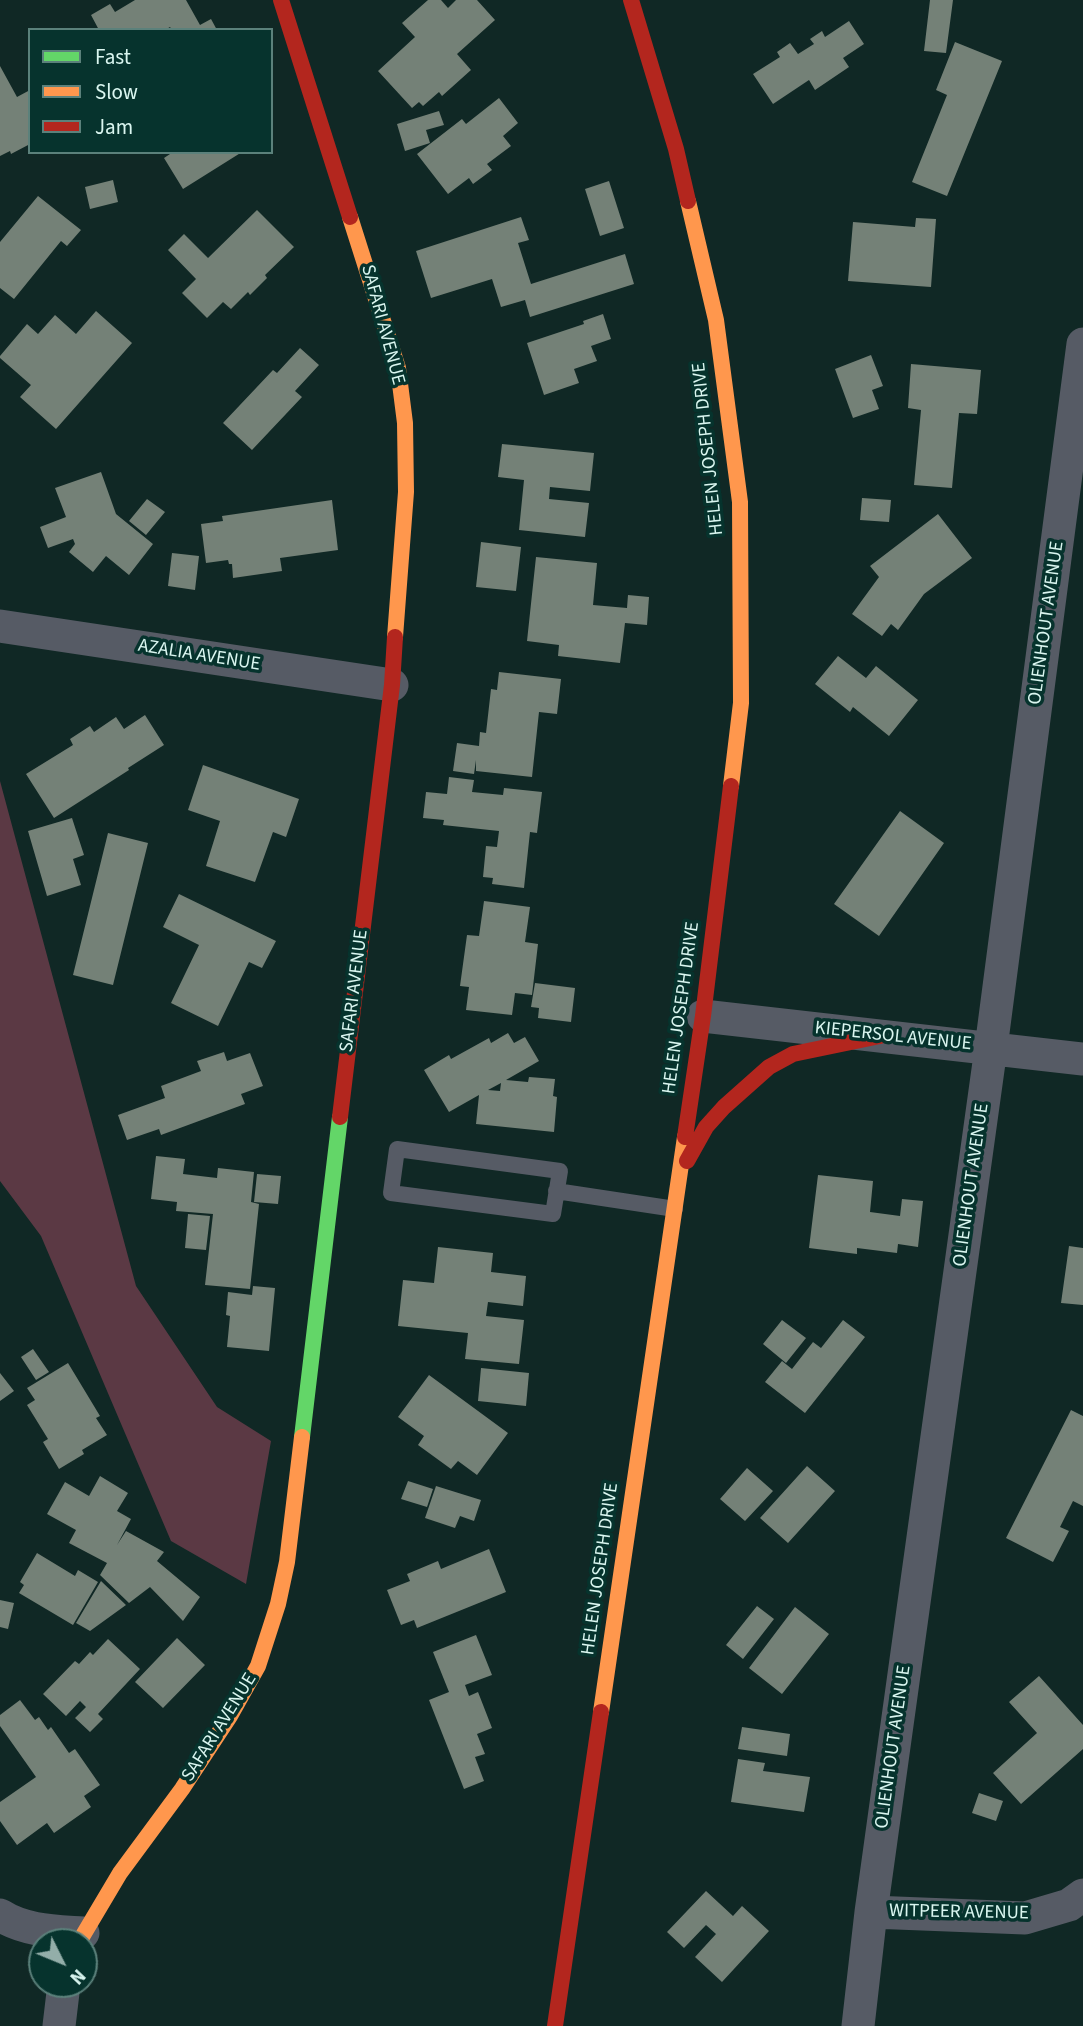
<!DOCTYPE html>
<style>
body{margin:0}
#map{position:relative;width:1083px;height:2026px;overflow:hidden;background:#102825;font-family:"Source Sans 3",sans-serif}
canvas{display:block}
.legend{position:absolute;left:28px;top:28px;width:245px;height:126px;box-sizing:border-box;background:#06332d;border:2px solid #5b817b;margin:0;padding:9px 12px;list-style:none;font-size:21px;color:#daf6f0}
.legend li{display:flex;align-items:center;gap:14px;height:35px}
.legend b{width:35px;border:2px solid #5b817b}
.north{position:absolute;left:28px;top:1928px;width:70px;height:70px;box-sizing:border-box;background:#06332d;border:2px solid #5b817b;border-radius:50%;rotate:133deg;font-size:19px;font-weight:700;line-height:28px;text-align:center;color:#daf6f0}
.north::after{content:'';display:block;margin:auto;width:24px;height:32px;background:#93aea9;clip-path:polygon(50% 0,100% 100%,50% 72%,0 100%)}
</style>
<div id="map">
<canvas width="1083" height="2026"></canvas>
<ul class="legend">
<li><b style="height:9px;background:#63d668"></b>Fast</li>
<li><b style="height:9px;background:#ff974d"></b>Slow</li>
<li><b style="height:9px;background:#b3261e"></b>Jam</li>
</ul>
<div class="north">N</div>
</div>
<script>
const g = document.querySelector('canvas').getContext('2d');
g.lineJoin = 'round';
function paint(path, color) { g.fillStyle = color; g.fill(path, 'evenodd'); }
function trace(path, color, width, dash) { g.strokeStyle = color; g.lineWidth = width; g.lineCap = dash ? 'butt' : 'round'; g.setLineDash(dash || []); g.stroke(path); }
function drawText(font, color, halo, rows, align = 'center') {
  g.font = font + ' "Source Sans 3",sans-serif'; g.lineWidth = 7; g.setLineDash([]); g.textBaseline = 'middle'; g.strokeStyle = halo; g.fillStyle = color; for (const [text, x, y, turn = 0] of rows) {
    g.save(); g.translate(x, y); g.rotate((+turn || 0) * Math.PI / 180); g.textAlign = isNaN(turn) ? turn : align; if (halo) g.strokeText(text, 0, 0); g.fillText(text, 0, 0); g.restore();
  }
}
paint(new Path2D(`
 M0 781 136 1286 217 1407 271 1441 246 1584 171 1541 41 1236 0 1181Z`), '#5b3944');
paint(new Path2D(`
 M135 0H186L200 25 211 19 217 30H172L170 27 165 30H99L91 15 110 4 115 12Z
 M428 0H441L448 8 456 0H477L495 20 457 54 471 70 442 96 439 92 423 106 419 102 412 108 378 71 415 37 402 23Z
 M930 0H953L946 53 924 51Z
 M849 21 864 44 843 58 849 67 815 90 809 80 773 104 753 74 780 57 777 52 790 43 798 54 814 44 810 39 822 31 825 37Z
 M955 42 1002 61 947 196 912 182 947 95 936 90Z
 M0 66 17 97 30 90V144L11 154 10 151 0 156Z
 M499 98 518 123 503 136 511 146 487 164 492 170 473 184 469 178 448 194 417 154 462 119 466 124Z
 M439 111 444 125 426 130 430 143 405 151 397 124Z
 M173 152H242L183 189 164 158Z
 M113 180 118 202 90 209 85 187Z
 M609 181 624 228 600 236 585 189Z
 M38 196 81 230 67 246 61 241 14 299 0 288V242Z
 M257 210 294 247 265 275 267 278 250 295 248 292 231 309 223 302 207 318 182 293 196 279 168 250 184 234 208 258Z
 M521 217 529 240 518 243 531 284 625 254 634 284 530 317 525 300 501 307 492 279 431 298 416 251Z
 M916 218 936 219 931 287 848 281 853 222 915 227Z
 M96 311 132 343 56 429 20 397 31 385 0 358V356L27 324 38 334 55 315 76 334Z
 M603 314 611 339 591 346 597 361 574 369 579 383 544 395 527 343 584 324 583 321Z
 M300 348 319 365 295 391 302 397 252 450 223 423 273 370 277 373Z
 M871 355 883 386 872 390 879 409 853 418 835 369Z
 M911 364 981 370 977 414 959 413 952 488 914 485 921 410 908 408Z
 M502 444 594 453 590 491 550 487 549 499 589 503 585 537 519 530 524 480 498 477Z
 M101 472 116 514 153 544 129 575 106 556 93 572 69 552 75 544 73 539 48 548 40 527 66 517 55 488Z
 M862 498 891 500 889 522 860 520Z
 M147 499 165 512 146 535 129 521Z
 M332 500 338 550 280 558 282 571 233 578 232 564H229L228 560 206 563 201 524 223 521 222 516Z
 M938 514 972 558 924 594 898 630 891 624 882 636 852 614 879 577 870 566Z
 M481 542 521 547 516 591 476 587Z
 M172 553 199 556 195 590 168 586Z
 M536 557 597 563 593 605 627 608 628 595 649 597 647 625 625 623 620 663 558 656 559 645 527 641Z
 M838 656 866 678 876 666 918 700 889 736 853 707 850 712 815 684Z
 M499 672 561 679 557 714 539 712 532 777 476 771V760L474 774 453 771 457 743 479 746 480 732 486 733 491 689 497 690Z
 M145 715 164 745 128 768 129 770 54 818 26 774 73 745 70 739 90 726 94 732 116 717 124 729Z
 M203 765 299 799 286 837 273 832 255 882 206 866 220 821 188 810Z
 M449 777 474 780 472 792 503 795 504 788 542 792 537 833 530 832 524 888 492 884 493 878 483 877 486 846 497 847 499 831 443 825 444 820 423 818 426 792 447 794Z
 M900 811 944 843 879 936 834 904Z
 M72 818 84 855 73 859 81 885 47 896 28 831Z
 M108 833 148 843 113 985 73 975Z
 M179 894 276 941 262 968 249 962 218 1026 171 1003 199 945 163 927Z
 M484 901 530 907 525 942 538 944 532 995 515 993 512 1015 466 1010 469 987 460 986 467 935 479 936Z
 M535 983 575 988 571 1022 538 1018 539 1008 531 1007Z
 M508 1033 514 1043 525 1037 539 1061 506 1080 528 1082 529 1077 555 1079 553 1096 557 1097 554 1132 476 1124 479 1095 449 1112 424 1070 449 1055 451 1059 489 1038 491 1043ZM501 1083 500 1091 488 1090Z
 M224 1052 227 1061 250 1053 263 1086 241 1094 245 1104 161 1135 159 1129 127 1140 118 1115 165 1098 161 1086 201 1071 197 1061Z
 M156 1156 185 1159 183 1174 217 1178 218 1168 254 1172 251 1202 259 1204 250 1289 205 1285 213 1214 176 1211 177 1202 151 1199Z
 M257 1174 281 1176 278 1204 254 1202Z
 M818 1175 873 1181 870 1212 900 1216 902 1199 923 1201 918 1247 898 1244 897 1253 857 1248V1254L809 1248Z
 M188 1214 210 1216 206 1250 185 1248Z
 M1069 1246 1083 1248V1305L1061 1303Z
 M438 1247 493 1253 491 1272 526 1276 523 1306 488 1302 486 1316 524 1320 519 1364 465 1359 468 1333 398 1326 403 1280 434 1283Z
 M253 1286 275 1288 269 1351 227 1347 230 1316 226 1315 228 1292 252 1295Z
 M782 1320 806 1338 786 1363 763 1344Z
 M843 1320 865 1337 805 1413 765 1382 782 1361 792 1369 813 1342 821 1348Z
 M33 1349 49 1372 36 1380 21 1357Z
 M68 1363 100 1416 96 1418 107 1435 82 1450 84 1454 59 1469 43 1442 48 1439 27 1405 35 1400 27 1388Z
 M481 1368 529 1373 526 1406 478 1401Z
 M0 1373 14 1391 0 1401Z
 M429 1375 508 1433 477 1475 458 1461 451 1469 418 1445 424 1436 398 1417Z
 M1071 1410 1083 1416V1506L1073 1501 1060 1527 1069 1531 1053 1562 1006 1538Z
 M807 1466 835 1491 788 1543 760 1518Z
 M747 1468 773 1491 745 1521 720 1499Z
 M100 1476 128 1493 117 1511 131 1519 117 1545 126 1531 164 1552 157 1561 200 1597 183 1621 150 1587 129 1603 100 1575 107 1563 69 1543 76 1530 47 1514 65 1482 89 1496Z
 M408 1481 433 1489 427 1507 401 1499Z
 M436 1486 481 1500 474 1521 460 1516 455 1528 425 1518Z
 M489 1549 506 1592 417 1628 414 1620 401 1625 387 1590 410 1581 407 1574 438 1561 441 1569Z
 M37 1553 75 1576 78 1570 98 1582 73 1625 19 1593 24 1585 20 1582Z
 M101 1581 126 1605 90 1631 76 1623Z
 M0 1600 14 1603 8 1629 0 1627Z
 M757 1606 774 1619 743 1659 726 1645Z
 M795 1607 829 1634 782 1694 749 1668Z
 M476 1635 492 1675 465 1685 469 1696 478 1692 492 1728 477 1734 485 1754 475 1757 484 1781 464 1789 429 1700 449 1692 433 1652Z
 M177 1638 205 1665 163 1708 135 1682Z
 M108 1639 140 1669 98 1714 103 1719 90 1732 75 1718 86 1707 80 1701 66 1716 43 1694 75 1661 79 1664 90 1652 93 1655Z
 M1039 1676 1083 1725V1749L1021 1804 993 1773 1037 1733 1009 1702Z
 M20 1700 35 1720 39 1717 48 1730 51 1727 69 1753 75 1749 100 1785 84 1796 91 1807 54 1833 47 1823 17 1845 0 1821V1802L36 1777 0 1726V1715Z
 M742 1727 790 1734 787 1756 738 1749Z
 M738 1759 765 1763 763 1771 810 1777 804 1812 731 1802Z
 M979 1793 1003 1801 996 1821 972 1813Z
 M706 1891 733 1916 742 1906 769 1931 722 1982 695 1957 716 1934 706 1925 684 1948 667 1932Z`), '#748177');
trace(new Path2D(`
 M397 1149 560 1171 553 1214 391 1193Z
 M556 1191 675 1209`), '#565b65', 16);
trace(new Path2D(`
 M0 626 392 685
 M703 1016 1083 1059
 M871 1912 1025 1918 1069 1905 1083 1895
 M0 1915C25 1931 54 1931 83 1933
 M59 2026 64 1984
 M858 2026 871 1912 991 1048 1083 344`), '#565b65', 33);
trace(new Path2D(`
 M302 1437 340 1117`), '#63d668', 16);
trace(new Path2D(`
 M688 201 716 320 740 502 741 703 731 786
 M350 217 398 368 405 423 406 492 395 637
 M601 1712 685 1137
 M79 1942 120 1873 182 1789 230 1716 258 1666 278 1604 287 1562 302 1437`), '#ff974d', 16);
trace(new Path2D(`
 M281 0 350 217
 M631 0 676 149 688 201
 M340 1117 392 685 395 637
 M685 1137 703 1016 731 786
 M687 1161 706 1127 724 1107 769 1067 793 1054 880 1036
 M555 2026 601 1712`), '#b3261e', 16);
drawText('19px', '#daf6f0', '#06332d', [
 ["SAFARI AVENUE",382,325,75],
 ["HELEN JOSEPH DRIVE",709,449,-96],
 ["OLIENHOUT AVENUE",1047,623,-82],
 ["AZALIA AVENUE",199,656,9],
 ["SAFARI AVENUE",355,991,-83],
 ["HELEN JOSEPH DRIVE",682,1008,-82],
 ["KIEPERSOL AVENUE",893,1037,6],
 ["OLIENHOUT AVENUE",972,1185,-82],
 ["HELEN JOSEPH DRIVE",601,1569,-82],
 ["SAFARI AVENUE",220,1728,-58],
 ["OLIENHOUT AVENUE",894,1747,-82],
 ["WITPEER AVENUE",959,1913,1]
]);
</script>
